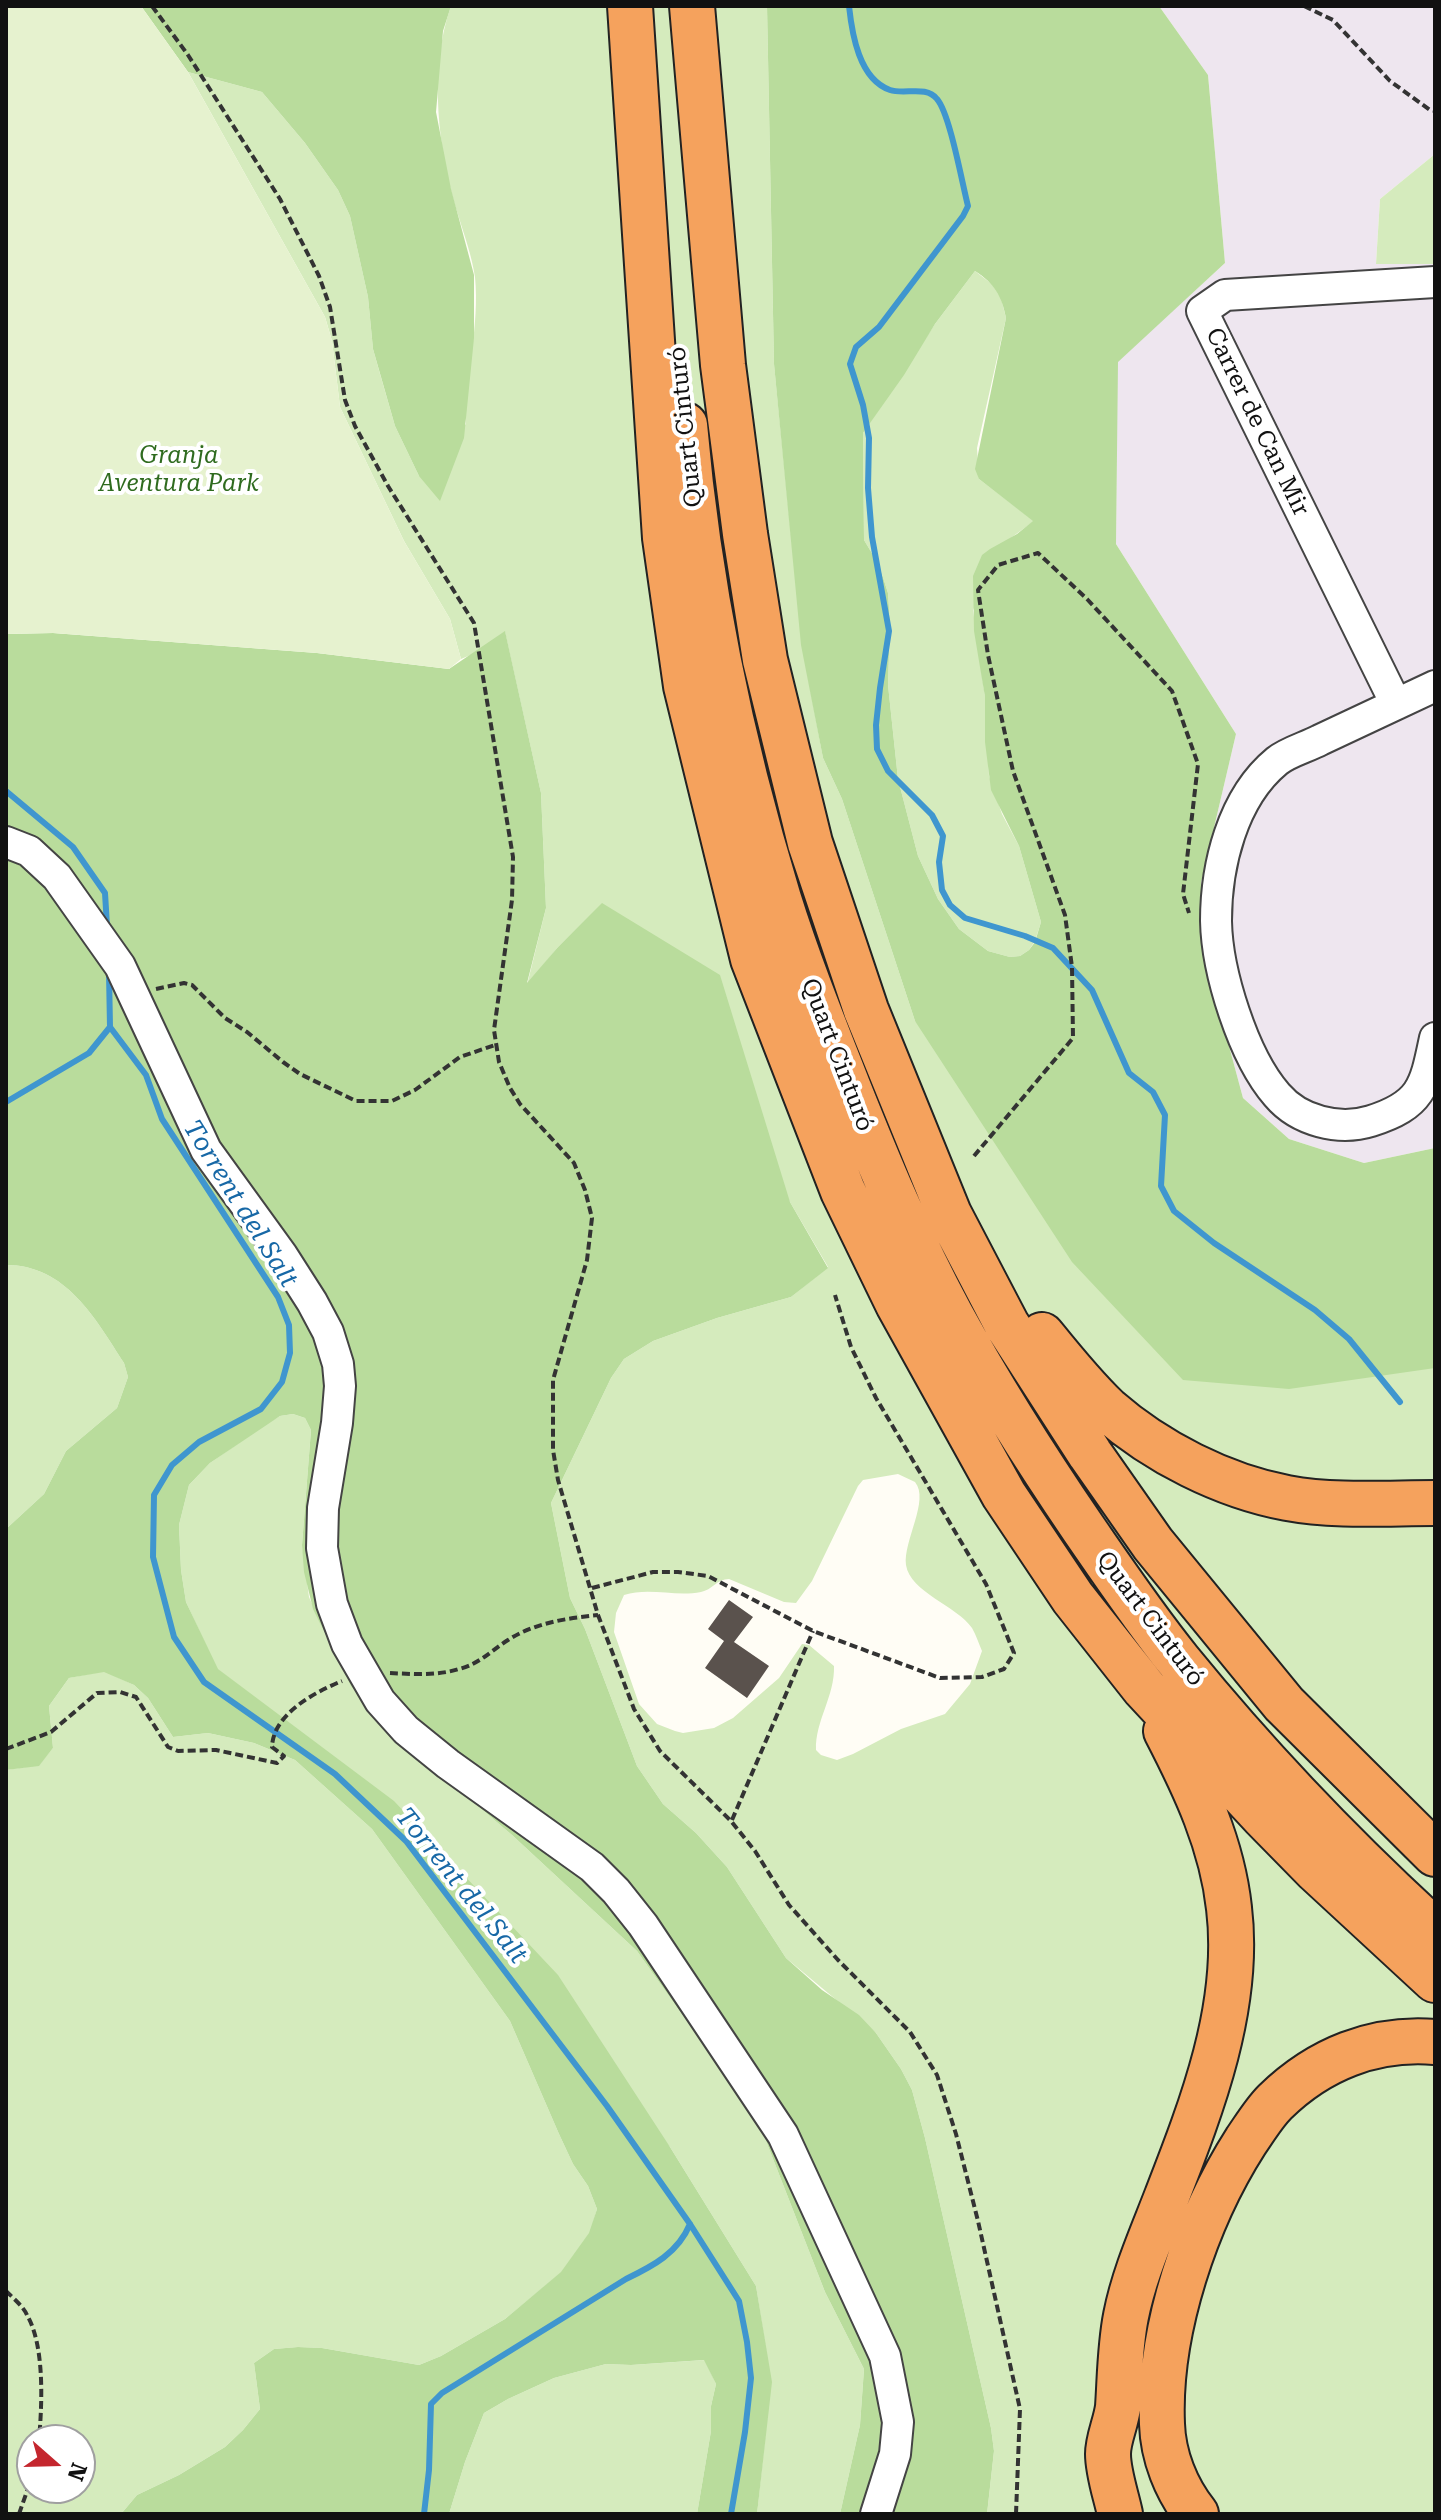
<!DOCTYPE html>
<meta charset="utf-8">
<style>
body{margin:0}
#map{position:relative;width:1441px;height:2520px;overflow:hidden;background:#fffdf5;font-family:"Roboto Serif",serif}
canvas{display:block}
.frame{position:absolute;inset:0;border:8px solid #111;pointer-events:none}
.north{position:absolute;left:16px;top:2424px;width:80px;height:80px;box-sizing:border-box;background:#fff;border:2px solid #a0a0a0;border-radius:50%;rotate:110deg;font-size:22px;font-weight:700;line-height:32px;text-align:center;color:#111}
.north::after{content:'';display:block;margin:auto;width:28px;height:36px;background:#c4262e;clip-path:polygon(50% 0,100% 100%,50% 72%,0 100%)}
</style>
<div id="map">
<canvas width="1441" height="2520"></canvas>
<div class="frame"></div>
<div class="north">N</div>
</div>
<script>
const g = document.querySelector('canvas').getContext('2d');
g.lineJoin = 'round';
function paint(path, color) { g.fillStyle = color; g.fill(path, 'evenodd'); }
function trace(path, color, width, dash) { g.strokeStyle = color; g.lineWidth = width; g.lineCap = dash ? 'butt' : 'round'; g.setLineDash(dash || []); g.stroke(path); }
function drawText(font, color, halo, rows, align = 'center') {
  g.font = font + ' "Roboto Serif",serif'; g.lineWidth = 8; g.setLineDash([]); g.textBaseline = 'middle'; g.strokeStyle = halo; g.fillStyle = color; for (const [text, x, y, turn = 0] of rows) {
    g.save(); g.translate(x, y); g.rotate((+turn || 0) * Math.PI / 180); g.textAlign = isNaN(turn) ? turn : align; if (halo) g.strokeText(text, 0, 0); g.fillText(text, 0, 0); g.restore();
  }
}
paint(new Path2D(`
 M1159 6H1435V154L1380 199 1376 264H1435V1148L1364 1163 1289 1139 1243 1098 1215 994 1201 883 1236 734 1116 544 1117 362 1225 263 1208 75Z`), '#eee6ef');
paint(new Path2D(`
 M451 6H767L774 364 802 645 823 758 842 799 915 1021 1435 1368V2514H987L994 2451 991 2428 925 2138 912 2090 901 2069 876 2033 786 1958 727 1867 696 1833 663 1804 637 1766 585 1629 570 1598 551 1503 611 1378 624 1359 653 1341 717 1318 791 1297 828 1267 790 1202 602 904 558 947 527 985 546 908 541 793 505 632 473 654 461 659 450 619 404 541 340 407 332 341 325 317 188 72 262 92 305 143 338 190 350 216 368 297 373 349 380 374 395 426 419 476 466 424C465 375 480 326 475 277 472 257 465 237 459 218 438 153 428 70 451 6ZM898 1474 915 1482C930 1500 903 1541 906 1565 910 1592 957 1606 972 1628 976 1635 979 1644 982 1651L970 1684 945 1714 901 1729 853 1754 837 1760 821 1755 816 1750C815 1721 835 1696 834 1666L809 1645 802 1644 779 1678 733 1718 714 1728 683 1733 675 1731 657 1724 639 1704 614 1632 616 1613 624 1595C649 1587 675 1597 701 1592 712 1590 717 1579 729 1579L784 1602 796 1603 812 1581 858 1486 863 1480Z
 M1435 154V264H1376L1380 199Z
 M975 271 993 285 1000 294 1006 318 977 448 979 479 1034 521 1008 540 973 610 985 697 989 776 1002 814 1019 846 1041 922 1035 941 1029 950 1020 956 1010 957 988 951 959 929 938 899 918 856 898 779 888 685 890 623 888 593 879 565 864 540 863 433 935 324Z
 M6 1265C66 1265 95 1318 124 1363L128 1377 117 1408 66 1451 44 1494 6 1529Z
 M293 1414 305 1418 311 1430 302 1545 309 1597 330 1645 425 1761 512 1835 637 1951 759 2123 825 2292 864 2369 860 2425 840 2514H757L771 2382 756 2286 670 2147 306 1737 217 1669 186 1602 181 1570 179 1525 189 1485 210 1463 263 1426 280 1416Z
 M104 1671 134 1685 148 1698 173 1737 208 1733 254 1743 295 1760 372 1829 510 2021 559 2134 573 2164 588 2186 597 2209 590 2233 562 2272 505 2319 441 2356 419 2365 322 2348 298 2347 274 2349 254 2363 260 2409 243 2430 225 2447 179 2475 137 2495 121 2514H6V1770L39 1765 53 1748 49 1706 69 1678ZM32 2440H80V2488H32Z
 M705 2360 716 2384 711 2406V2431L697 2514H449L465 2462 484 2413 508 2399 554 2378 606 2364 631 2365Z`), '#d5ebbd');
paint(new Path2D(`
 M141 6H451L443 31 436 112 451 189 474 275V338L464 438 440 501 419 476 395 426 373 349 368 297 350 216 338 190 305 143 262 92 188 72Z
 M767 6H1159L1208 75 1225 263 1118 362 1116 544 1236 734 1201 883 1215 994 1243 1098 1289 1139 1364 1163 1435 1148V1368L1289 1389 1183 1380 1072 1262 915 1021 842 799 823 758 801 645 774 364ZM975 271C994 283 1002 296 1006 318L975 469 979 479 1033 521 1017 534 990 549 982 555 973 576 974 631 985 697V742L991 790 1019 846 1041 922 1035 942 1029 950 1020 956 1010 957 988 951 959 929 938 899 918 856 898 779 888 685 890 623 888 593 879 565 864 540 863 433 904 375 935 324Z
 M505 631 541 793 546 908 527 983 558 947 602 903 720 975 790 1202 828 1268 791 1297 717 1318 653 1341 624 1359 611 1378 551 1503 570 1598 585 1629 637 1766 663 1804 696 1833 727 1867 786 1958 822 1990 859 2015 876 2033 901 2069 912 2090 925 2138 991 2428 994 2451 987 2514H840L860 2425 864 2369 825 2292 759 2123 637 1951 512 1835 425 1761 351 1686 313 1609 304 1572 302 1545 311 1430 305 1418 293 1414 280 1416 210 1463 189 1485 179 1525 181 1570 186 1602 218 1669 394 1801 558 1975 670 2147 756 2286 772 2382 757 2514H697L711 2431V2406L716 2384 704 2360 631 2365 606 2364 554 2378 508 2399 484 2413 465 2462 449 2514H121L137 2495 179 2475 225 2447 243 2430 260 2409 254 2363 274 2349 298 2347 322 2348 419 2365 441 2356 505 2319 561 2272 589 2233 597 2209 588 2186 573 2164 559 2134 510 2021 372 1829 295 1760 254 1743 208 1733 173 1737 148 1698 134 1685 104 1672 69 1678 49 1706 53 1748 39 1766 6 1770V1529L44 1494 66 1451 117 1408 128 1377 124 1363C95 1318 66 1265 6 1265V634L53 633 317 653 449 669Z`), '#b9dc9c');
paint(new Path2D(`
 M6 6H141L188 72 325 317 332 341 340 407 404 541 450 619 461 659 449 669 317 653 53 633 6 634Z`), '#e6f2cf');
trace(new Path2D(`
 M849 6C852 34 859 79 890 90 905 95 926 85 937 99 950 114 962 183 968 206L963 216 879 327 856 347 850 364 863 405 869 438 868 488 872 537 889 631 880 688 876 725 877 749 888 771 932 815 943 836 939 862 942 890 950 905 965 918 1025 936 1053 948 1092 990 1129 1073 1153 1092 1165 1115 1161 1186 1174 1211 1214 1243 1315 1310 1349 1339 1400 1402
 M6 791 73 847 105 893 107 926
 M109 973 110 1027 146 1075 162 1119 278 1297 289 1325 290 1353 282 1382 261 1409 199 1442 172 1465 154 1495 153 1557 174 1637 204 1682 335 1774 406 1841 607 2106 690 2224 739 2301 747 2342 751 2378 745 2432 731 2514
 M6 1102 89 1053 110 1027
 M424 2514 429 2470 431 2404 442 2393 626 2279C653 2266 678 2253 690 2224`), '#3f96cf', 6);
paint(new Path2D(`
 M729 1600 753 1617 734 1642 769 1666 747 1698 705 1668 724 1641 708 1629Z`), '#5a524d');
const minor = new Path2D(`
 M1435 686C1397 704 1358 722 1320 740 1307 747 1288 752 1277 761 1232 798 1216 866 1216 921 1217 972 1243 1056 1277 1095 1299 1121 1339 1131 1371 1121 1422 1105 1425 1086 1435 1038
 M1396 704 1202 311 1225 295 1435 282
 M6 842 29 851 57 877 120 966 206 1150 282 1255 312 1302 328 1332 338 1364 340 1386 337 1423 323 1508 322 1548 332 1604 347 1644 380 1701 406 1730 448 1764 592 1867 616 1891 643 1925 783 2135 885 2356 898 2422 895 2454 876 2514`);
const highway = new Path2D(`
 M630 6 665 538 686 686 753 959 843 1191 898 1304 1004 1495 1073 1598 1144 1688 1263 1816 1316 1870 1435 1980
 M692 6 723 365 745 534 765 660 810 843 866 1010 949 1214 1007 1325 1090 1454 1153 1544 1284 1704 1435 1854
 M685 425C699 586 732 745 779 899 799 963 824 1025 848 1086 879 1164 911 1241 951 1315 991 1388 1036 1459 1083 1528 1114 1573 1145 1619 1179 1661 1258 1758 1343 1847 1435 1931
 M1042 1335C1063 1361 1083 1386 1107 1409 1156 1452 1223 1486 1287 1498 1335 1507 1387 1503 1435 1503
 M1120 2514C1116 2495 1108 2473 1108 2454 1108 2439 1116 2423 1118 2407 1120 2377 1120 2346 1126 2316 1134 2275 1152 2235 1167 2196 1202 2106 1241 2006 1229 1908 1222 1844 1195 1787 1166 1731
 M1196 2514C1176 2489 1163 2456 1162 2424 1158 2331 1196 2219 1246 2141 1255 2128 1264 2113 1275 2102 1319 2059 1374 2037 1435 2042`);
trace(minor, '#444', 34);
trace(highway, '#222', 48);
trace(new Path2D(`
 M152 6 188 55 280 199 319 276 330 307 345 400 355 426 388 486 474 623 513 857 512 900 494 1030 499 1062 510 1088 520 1104 574 1163 585 1190 592 1218 587 1260 553 1380V1450L558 1480 598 1615 634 1709 660 1751 731 1821 755 1851 789 1905 838 1960 910 2032 937 2075 956 2134 978 2221 1020 2409 1016 2514
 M1304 6 1333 20 1390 81 1430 110 1435 111
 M156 989 184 983 192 985 225 1018 247 1032 283 1062 300 1074 356 1101H392L415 1090 460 1057 495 1045
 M974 1156 1073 1038 1072 967 1065 915 1013 771 988 655 978 590 998 565 1038 553 1087 599 1172 691 1198 764 1183 894 1189 913
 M592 1588 653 1572H678L708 1576 813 1631 940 1678 982 1677 1004 1669 1014 1653 986 1584 876 1398 851 1347 835 1295
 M390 1673C412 1674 437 1676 459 1669 479 1664 491 1651 508 1640 534 1623 568 1618 598 1615
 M6 1749 51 1732 97 1693 120 1692 136 1697 168 1747 178 1751 216 1750 277 1763 284 1756 272 1747C273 1714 315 1692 342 1681
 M732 1820 813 1631
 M6 2291C13 2298 23 2306 27 2315 45 2346 42 2405 39 2440
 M19 2514 32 2477`), '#333', 4, [8, 4]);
trace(minor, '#fff', 30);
trace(highway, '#f5a25d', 44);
drawText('24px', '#111', '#fff', [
 ["Carrer de Can Mir",1257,422,64],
 ["Quart Cinturó",686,427,-96],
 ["Quart Cinturó",837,1055,69],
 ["Quart Cinturó",1150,1619,53]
]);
drawText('italic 24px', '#2f6b1f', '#fff', [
 ["Granja",179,456],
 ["Aventura Park",179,484]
]);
drawText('italic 26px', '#1768a6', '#fff', [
 ["Torrent del Salt",240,1204,58],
 ["Torrent del Salt",461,1886,51]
]);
</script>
